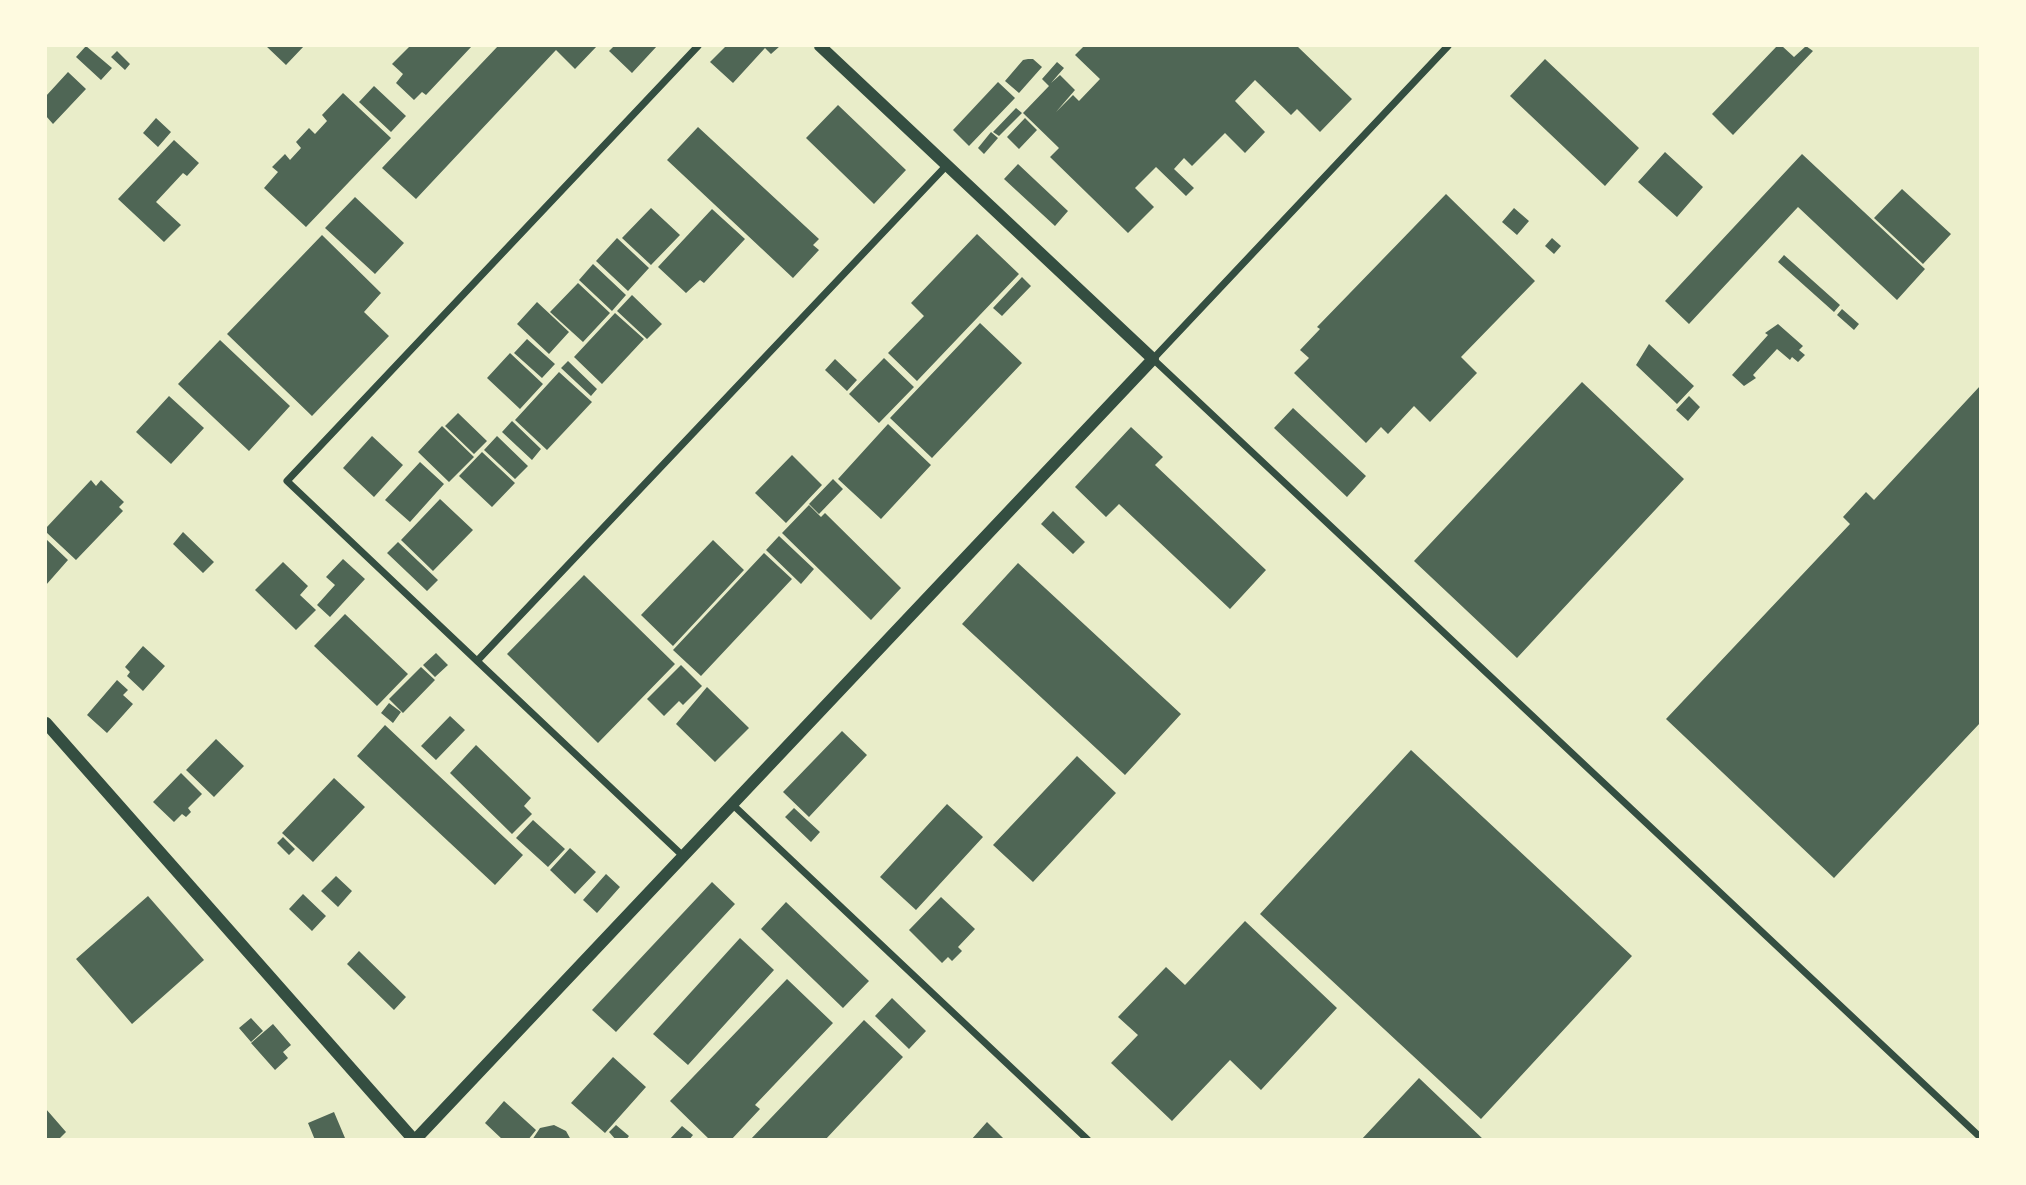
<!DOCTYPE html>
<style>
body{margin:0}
#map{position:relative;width:2026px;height:1185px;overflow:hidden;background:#e9edc9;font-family:Inter,sans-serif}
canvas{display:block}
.frame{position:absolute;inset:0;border:47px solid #fefae0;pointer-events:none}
</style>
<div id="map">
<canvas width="2026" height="1185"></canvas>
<div class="frame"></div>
</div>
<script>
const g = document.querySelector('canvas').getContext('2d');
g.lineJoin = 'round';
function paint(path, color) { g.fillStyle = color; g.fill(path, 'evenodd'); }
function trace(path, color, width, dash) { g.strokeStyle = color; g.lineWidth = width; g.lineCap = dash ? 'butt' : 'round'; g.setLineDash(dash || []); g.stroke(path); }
paint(new Path2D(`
 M86 46 112 68 101 80 76 57Z
 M266 46H304L286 65Z
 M410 46H472L426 95 422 92 414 100 396 83 403 74 392 64Z
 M498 46H597L575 69 556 50 416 199 382 168Z
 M614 46H657L632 73 609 51Z
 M726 46H780L771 54 765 48 733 83 710 62Z
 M1084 46H1297L1352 99 1320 132 1297 109 1291 115 1255 80 1235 101 1265 132 1245 153 1225 133 1192 166 1184 158 1174 169 1194 188 1186 196 1156 167 1135 188 1154 207 1128 233 1050 157 1059 148 1023 113 1049 86 1042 79 1057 62 1064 68 1051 83 1060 75 1075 90 1056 112 1073 95 1079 101 1100 79 1075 55Z
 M1777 46H1782L1794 57 1806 46 1813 51 1733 135 1712 114Z
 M117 51 130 64 125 70 111 57Z
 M1028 59H1033L1042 67 1019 93 1005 81 1023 60Z
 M1545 59 1639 148 1605 186 1510 96Z
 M68 72 86 89 53 124 46 116V96Z
 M998 82 1015 98 969 146 953 130Z
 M374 86 406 116 391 132 359 102Z
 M343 93 391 138 306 227 264 188 278 172 272 167 285 154 290 160 301 148 296 142 309 128 315 134 327 121 322 115Z
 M838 105 906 170 874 204 806 138Z
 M1016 108 1022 113 999 136 993 132Z
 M156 118 171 132 158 147 143 133Z
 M1025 118 1037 130 1019 149 1007 137Z
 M698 127 819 239 813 245 819 250 793 278 667 160Z
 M991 132 998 138 984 154 978 148Z
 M174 140 199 163 187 176 183 173 156 202 181 225 164 242 118 199Z
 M1665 152 1703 187 1677 217 1638 182Z
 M1802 154 1925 269 1897 300 1798 207 1689 324 1665 301Z
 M1018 164 1068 211 1055 226 1004 179Z
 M1902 189 1951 234 1923 264 1874 218Z
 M1446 194 1535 281 1461 357 1477 373 1430 422 1414 406 1388 434 1381 427 1366 443 1294 373 1309 358 1300 350 1320 329 1317 327Z
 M355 197 404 243 375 274 325 228Z
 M651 208 680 235 651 265 622 238Z
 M1514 208 1529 221 1517 235 1502 222Z
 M712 209 745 239 704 283 700 280 686 293 658 267Z
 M977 234 1019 274 917 381 888 353 924 316 911 303Z
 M322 235 381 293 364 312 389 336 312 416 227 334Z
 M617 238 649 268 628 291 596 261Z
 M1552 238 1561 246 1554 254 1545 246Z
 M1784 255 1840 305 1834 312 1778 262Z
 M593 264 626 295 612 311 579 280Z
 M1022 277 1031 286 1002 316 993 308Z
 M578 283 610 313 583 342 550 312Z
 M632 295 662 324 647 339 617 311Z
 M537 302 569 332 549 354 517 324Z
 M1842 309 1859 324 1854 330 1837 315Z
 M615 313 644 339 602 384 574 357Z
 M980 323 1022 363 932 458 890 418Z
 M1778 324 1803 346 1799 350 1805 355 1798 362 1792 357 1790 360 1777 349 1753 375 1756 378 1744 386 1732 375 1768 335 1765 333Z
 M527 339 555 364 542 378 514 353Z
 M220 340 290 406 249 451 178 384Z
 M1649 344 1694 386 1677 404 1636 365Z
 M510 353 543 384 520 409 487 378Z
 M884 358 914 387 879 423 849 394Z
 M835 359 857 380 847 391 825 370Z
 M568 361 597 389 591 396 561 368Z
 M559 372 592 402 547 450 515 420Z
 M1582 382 1684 479 1517 658 1414 561Z
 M1980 386V723L1834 878 1666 719 1850 524 1843 517 1866 492 1874 500Z
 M169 396 204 428 171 464 136 432Z
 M1689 396 1700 407 1688 421 1676 410Z
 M1293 408 1366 476 1347 497 1274 428Z
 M458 413 487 441 474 454 445 426Z
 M512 421 541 449 532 460 502 432Z
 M888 424 931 465 881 519 838 479Z
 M442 426 474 457 449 482 418 452Z
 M1131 427 1163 457 1155 465 1266 570 1230 609 1119 504 1106 517 1075 487Z
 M372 436 403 465 374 497 343 468Z
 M497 436 528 466 515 479 484 450Z
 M482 452 515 483 492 507 459 476Z
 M792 455 822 485 786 523 755 493Z
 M420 462 444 484 410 522 385 500Z
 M833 479 843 489 819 514 809 504Z
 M91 480 96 486 101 480 124 502 119 507 123 511 76 560 46 532V528Z
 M440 499 473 530 433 571 401 540Z
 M809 505 821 517 825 513 901 588 871 620 782 533Z
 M1053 511 1085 542 1073 554 1041 524Z
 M183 532 214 562 203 573 173 544Z
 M779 536 814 569 801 584 766 550Z
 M46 539 68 560 46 585Z
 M713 540 744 570 673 646 641 615Z
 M398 542 438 580 427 591 387 553Z
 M764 553 792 579 701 676 673 650Z
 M343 559 365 579 330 617 317 605 335 585 326 577Z
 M283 562 308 586 300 595 316 610 296 630 255 590Z
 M1018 563 1181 714 1125 775 962 624Z
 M584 575 675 664 598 743 507 654Z
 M345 614 408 674 377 706 314 646Z
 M143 646 165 666 143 691 127 676 130 672 125 667Z
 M436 653 448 665 435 677 423 665Z
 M681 665 702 686 683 705 679 701 664 716 647 699Z
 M421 667 435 680 403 713 389 699Z
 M117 680 128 690 123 695 133 704 107 733 87 715Z
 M707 687 749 728 715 762 676 724Z
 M389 703 401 712 393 723 381 713Z
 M450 716 465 730 436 760 421 746Z
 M385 725 523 855 495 885 357 756Z
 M842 731 867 755 809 817 783 792Z
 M216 739 244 766 214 797 186 770Z
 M476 745 531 798 524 806 532 814 512 834 450 773Z
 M1411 750 1632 956 1481 1119 1260 914Z
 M1077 756 1116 793 1033 882 993 845Z
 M181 773 202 794 188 808 191 812 186 817 182 814 174 822 153 802Z
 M334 778 365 807 313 862 282 833Z
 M947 804 983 837 916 910 880 877Z
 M794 808 820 832 811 842 785 817Z
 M533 820 565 849 548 867 516 838Z
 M283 837 295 849 289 855 277 843Z
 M570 848 596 872 575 894 550 870Z
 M606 874 620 887 597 913 583 900Z
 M336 876 352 891 338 907 321 891Z
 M712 882 735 904 616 1032 592 1010Z
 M303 894 326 916 312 931 289 909Z
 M148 896 204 960 132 1024 76 959Z
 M941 897 975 929 958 947 962 951 952 961 948 957 942 963 909 930Z
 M786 902 869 981 843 1008 761 929Z
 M1245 921 1337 1008 1261 1090 1230 1060 1172 1121 1111 1063 1138 1035 1118 1017 1166 967 1185 985Z
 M740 938 774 970 688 1065 653 1034Z
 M359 951 406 997 394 1010 347 964Z
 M787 979 833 1023 755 1105 760 1109 731 1140H710L670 1101Z
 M892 998 926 1031 909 1049 875 1016Z
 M251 1018 263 1031 251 1042 239 1028Z
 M864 1020 903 1057 825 1140H750Z
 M273 1024 291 1045 283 1052 288 1058 275 1070 251 1043Z
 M613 1057 646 1087 605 1133 571 1103Z
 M1419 1078 1484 1140H1361Z
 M504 1101 536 1130 528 1140H503L485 1123Z
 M46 1109 66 1132 58 1140H46Z
 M334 1112 345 1138 315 1140 308 1123Z
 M987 1122 1005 1140H971Z
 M554 1125 566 1131 571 1140H532L540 1128Z
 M616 1125 629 1136 626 1140H616L609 1132Z
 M682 1126 693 1135 689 1140H669Z`), '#4f6655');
trace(new Path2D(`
 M1448 46 1153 359 1980 1137
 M477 661 947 165
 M732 804 1088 1140
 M683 856 287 481 698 46`), '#344e41', 7);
trace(new Path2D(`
 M46 723 414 1140
 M415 1140 1153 359 820 46`), '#344e41', 12);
</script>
